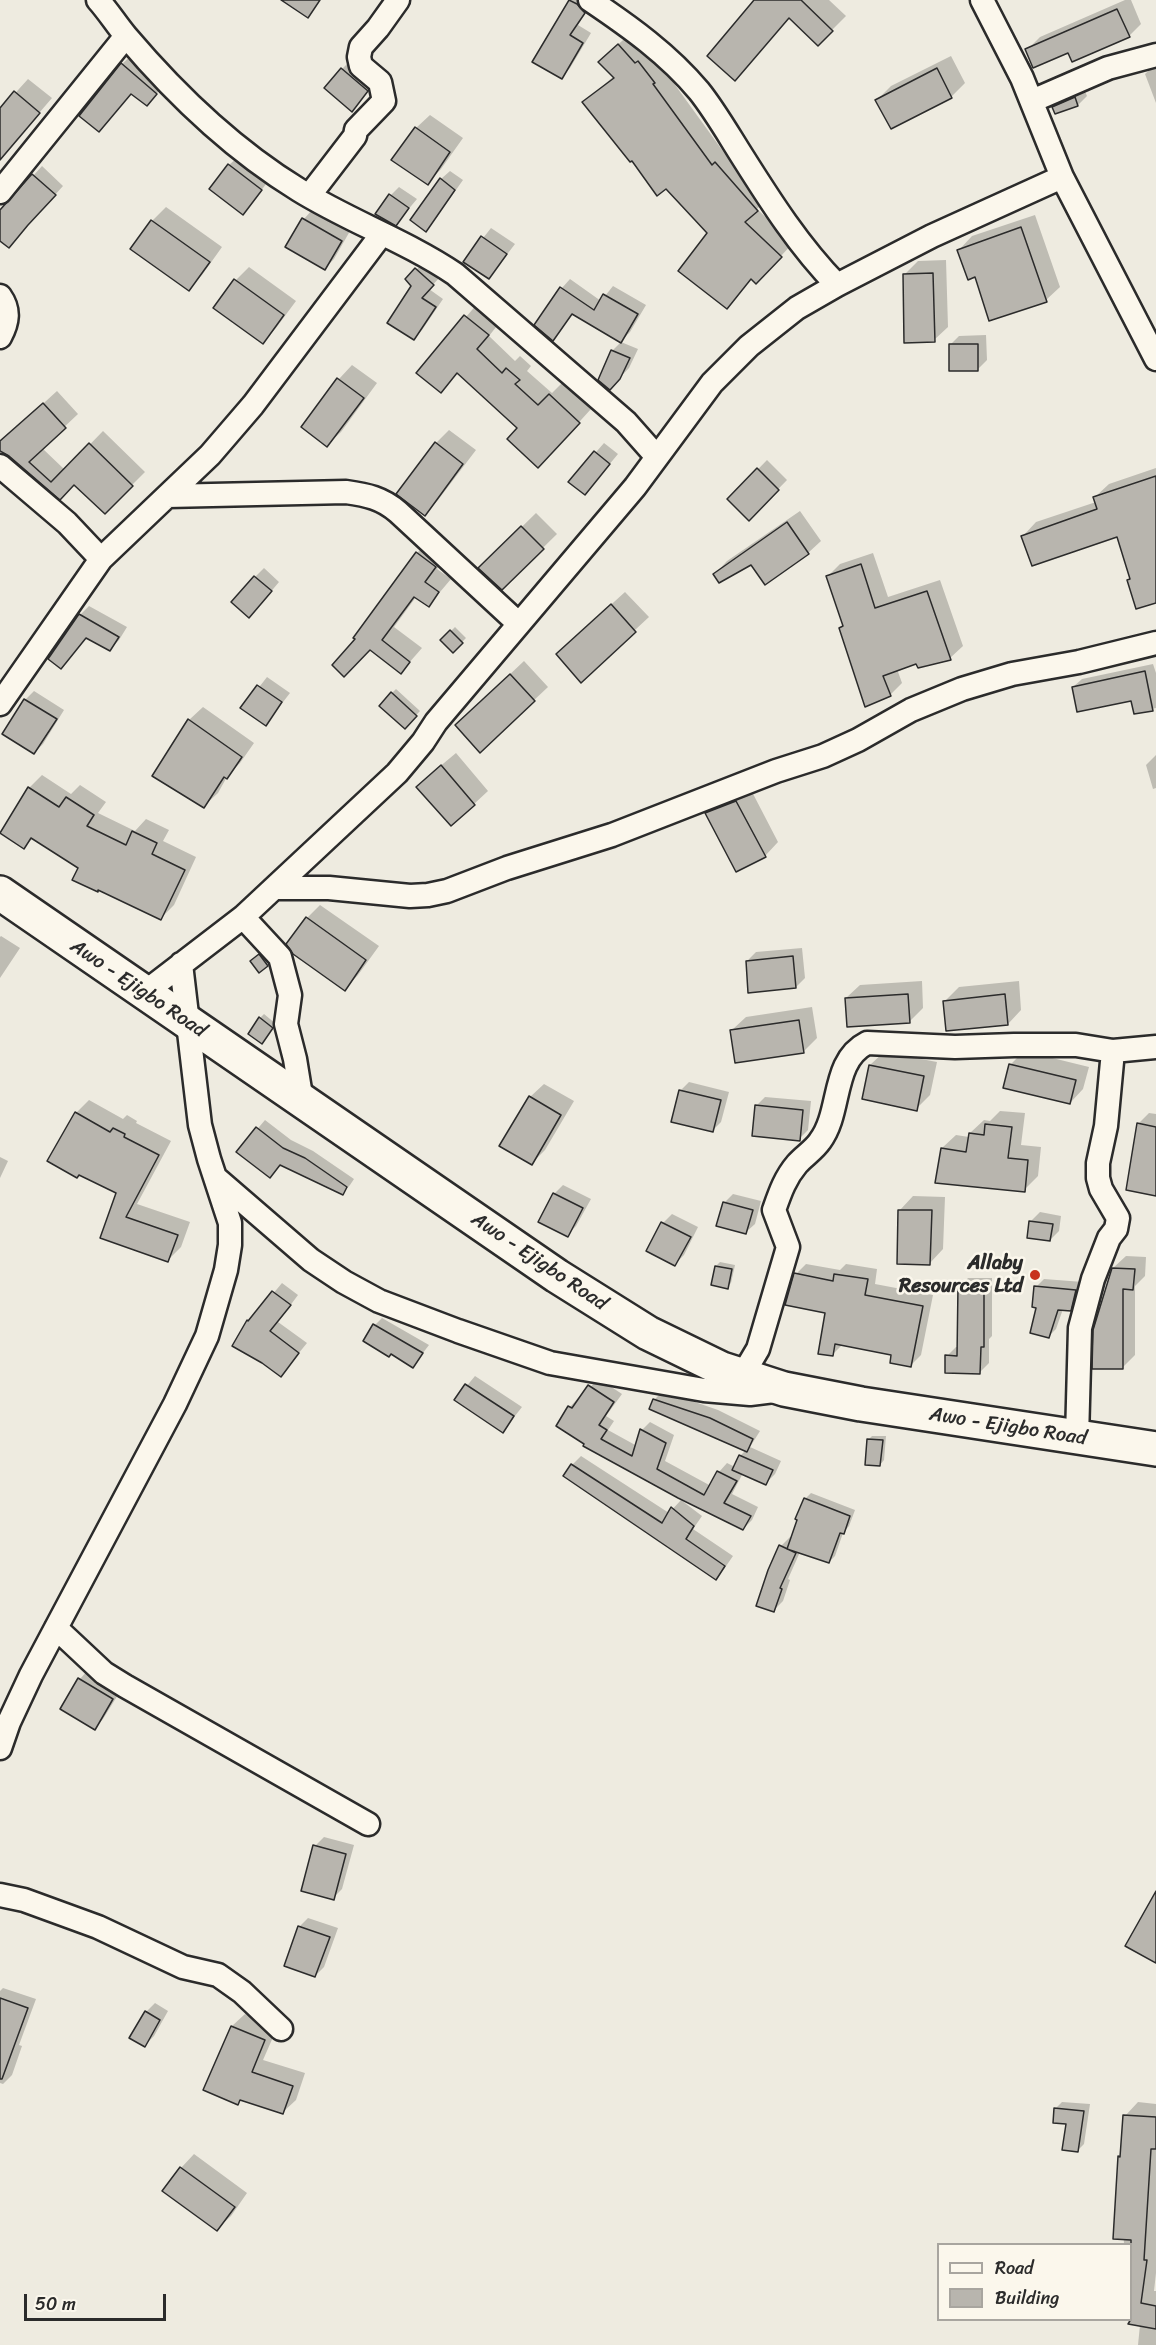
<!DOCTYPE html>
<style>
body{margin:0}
#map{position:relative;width:1156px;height:2345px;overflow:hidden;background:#eeebe0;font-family:Sriracha,sans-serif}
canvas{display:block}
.legend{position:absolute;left:937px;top:2243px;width:195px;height:78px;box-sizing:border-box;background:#fbf7ec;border:2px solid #a8a59f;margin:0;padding:8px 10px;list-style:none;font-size:18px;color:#2b2b2b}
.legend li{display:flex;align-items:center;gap:12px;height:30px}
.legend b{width:30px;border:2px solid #a8a59f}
.scale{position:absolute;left:24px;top:2294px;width:142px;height:27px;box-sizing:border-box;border:3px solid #2b2b2b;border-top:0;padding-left:8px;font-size:18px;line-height:21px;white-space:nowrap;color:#2b2b2b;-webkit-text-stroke:4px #fbf7ec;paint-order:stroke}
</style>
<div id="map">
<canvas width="1156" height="2345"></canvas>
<ul class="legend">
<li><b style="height:8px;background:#fbf7ec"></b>Road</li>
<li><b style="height:16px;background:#b8b5ae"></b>Building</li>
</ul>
<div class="scale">50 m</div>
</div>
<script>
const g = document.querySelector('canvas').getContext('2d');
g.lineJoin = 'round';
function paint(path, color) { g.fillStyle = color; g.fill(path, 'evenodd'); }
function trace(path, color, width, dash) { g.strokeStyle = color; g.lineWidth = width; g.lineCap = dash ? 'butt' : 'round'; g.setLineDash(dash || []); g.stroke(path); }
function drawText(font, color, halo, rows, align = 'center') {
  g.font = font + ' Sriracha,sans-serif'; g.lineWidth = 5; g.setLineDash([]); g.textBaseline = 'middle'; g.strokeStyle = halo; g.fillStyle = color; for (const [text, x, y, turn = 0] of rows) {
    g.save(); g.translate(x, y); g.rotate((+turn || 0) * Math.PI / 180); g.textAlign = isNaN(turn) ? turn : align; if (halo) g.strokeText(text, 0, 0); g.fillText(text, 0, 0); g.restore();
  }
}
paint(new Path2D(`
 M571 0H589L592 3 578 25 591 33 570 68 561 77 534 61Z
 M756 0H829L846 16 818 44 790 17 735 79Z
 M1125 0H1131L1141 24 1129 36 1069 51 1027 50 1040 37Z
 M631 33 665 71 725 154 728 151 769 197 757 209 793 243 769 269 752 278 727 307 709 233 667 187 632 159 584 102 614 76 613 49Z
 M135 52 169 80 147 104 132 93 99 130 122 64Z
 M951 56 965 83 951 97 877 100 891 86Z
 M351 60 376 82 360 101 342 69Z
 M1156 64V103L1145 74Z
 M28 79 52 98 3 155 0 153V110Z
 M1084 89 1087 96 1078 105 1054 107 1063 98Z
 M430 115 463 138 441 169 428 183 416 128Z
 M238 157 269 180 251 204 229 165Z
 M42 166 63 186 9 246 0 239V213Z
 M450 171 463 180 434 221 425 230 441 179Z
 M399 187 417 199 396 224 391 195Z
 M166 207 222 247 202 275 189 289 132 249 152 221Z
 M312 210 350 231 334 259 325 268 287 246 304 219Z
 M1035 215 1060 287 1046 300 976 275 959 250 972 236Z
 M491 228 515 244 489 278 465 261Z
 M946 260 948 327 934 340 904 275 918 261Z
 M424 262 440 277 429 289 443 299 422 330 414 338 413 286 407 279Z
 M249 267 296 301 276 328 263 342 236 280Z
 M570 279 601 301 613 286 646 305 630 332 621 341 573 314 553 339 562 288Z
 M478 303 500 322 489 336 515 361 520 356 531 366 527 371 552 393 562 383 591 409 551 453 458 372 441 391 418 373Z
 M986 335 987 360 978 369 950 345 959 336Z
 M621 342 638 349 629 368 610 388 612 351Z
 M352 365 377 383 341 432 327 445 303 427 339 379Z
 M57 391 78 414 42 448 65 470 103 431 145 472 105 512 75 483 60 498 0 448V443Z
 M449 430 476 450 438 500 425 514 436 443Z
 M604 443 618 454 593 484 570 482Z
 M767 460 787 480 749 519 729 499Z
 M1156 468V601L1131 578 1118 535 1023 536 1036 522 1096 502 1095 497 1109 484Z
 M800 511 821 541 808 553 766 583 751 563 715 574 727 561Z
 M536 513 557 534 502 588 480 568Z
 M430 540 448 553 437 569 451 579 429 605 416 597 394 627 422 648 401 672 358 639 417 553Z
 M873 553 888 597 940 580 963 646 950 658 919 667 917 662 897 669 902 683 890 695 841 628 844 625 828 576 840 564Z
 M264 568 279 582 258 607 255 577Z
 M625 592 649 617 581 680 571 641Z
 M89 606 127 627 119 640 110 649 87 636 80 615Z
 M455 627 466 638 453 651 442 640Z
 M524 661 548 687 480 751 470 712Z
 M1153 664 1156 673V708L1135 712 1132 699 1073 687 1082 679Z
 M267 677 290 693 266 724 243 708Z
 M396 689 420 711 405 727 392 693Z
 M34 691 64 710 43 744 34 753 25 700Z
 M203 707 254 743 240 763 228 775 218 793 204 806 189 720Z
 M456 753 488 791 474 804 432 773Z
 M1156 755V788L1153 789 1146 765Z
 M42 775 71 794 80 785 106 802 98 813 135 831 146 819 169 830 163 841 196 857 174 905 161 918 34 837 24 847 1 832 29 788Z
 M750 788 778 842 765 856 707 813 721 800Z
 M320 905 379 946 358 975 345 989 307 918Z
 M1 936 20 948 0 978V937Z
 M802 948 805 978 796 987 747 961 756 952Z
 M264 951 271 960 259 971 256 957Z
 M922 981 923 1008 909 1022 846 998 860 985Z
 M1019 981 1021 1010 1008 1024 945 1001 959 987Z
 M812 1007 817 1038 803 1052 732 1030 746 1017Z
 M264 1014 276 1024 262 1042 260 1018Z
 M1024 1051 1089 1067 1083 1089 1070 1103 1010 1065Z
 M884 1052 937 1062 930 1095 916 1109 863 1098 870 1065Z
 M689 1082 729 1092 721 1122 712 1131 680 1091Z
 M544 1084 574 1101 545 1150 532 1163 530 1097Z
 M765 1097 811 1101 808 1130 799 1139 756 1106Z
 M89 1100 123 1119 127 1115 137 1121 136 1123 171 1141 137 1204 190 1222 181 1247 168 1260 102 1237 117 1192 76 1113Z
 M1000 1111 1025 1113 1021 1145 1041 1147 1038 1176 1024 1190 942 1148 956 1135 969 1137 970 1133 984 1120 990 1121Z
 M1149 1113 1156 1114V1195L1138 1124Z
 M265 1120 291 1140 313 1151 354 1179 350 1185 343 1193 281 1164 238 1152Z
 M0 1157 8 1161 0 1178Z
 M563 1185 591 1199 576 1226 567 1235 540 1221 554 1194Z
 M733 1194 761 1201 755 1224 746 1232 724 1203Z
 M913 1196 945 1197 943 1249 930 1263 900 1210Z
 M1040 1212 1061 1216 1059 1231 1050 1240 1031 1221Z
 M672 1214 698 1227 684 1255 675 1264 648 1250 663 1223Z
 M1126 1256 1146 1257 1145 1276 1135 1286V1355L1122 1368 1113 1268Z
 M720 1262 735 1265 731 1283 727 1287 716 1266Z
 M806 1264 840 1270 846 1264 877 1269 875 1284 933 1295 921 1355 911 1365 893 1353 843 1344 832 1355 826 1312 796 1274Z
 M968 1278H992V1336L989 1339V1363L980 1372 947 1356 956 1347H959L960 1287Z
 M1044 1279 1083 1282 1078 1301 1070 1309H1063L1056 1329 1048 1337 1038 1306 1036 1287Z
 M282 1283 298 1295 278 1322 307 1343 281 1375 257 1313Z
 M382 1318 429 1345 413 1366 375 1325Z
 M475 1376 522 1407 503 1431 456 1399Z
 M598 1378 622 1394 606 1416 614 1421 608 1430 637 1446 642 1430 650 1422 674 1435 665 1461 711 1486 719 1472 727 1463 735 1467 740 1456 746 1450 654 1400 663 1391 718 1410 760 1431 750 1447 781 1461 775 1474 766 1483 743 1473 732 1494 758 1507 752 1520 743 1529 585 1446 570 1407 578 1398 580 1400Z
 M872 1436H886L884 1460 880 1465 868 1440Z
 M581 1456 669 1513 681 1500 702 1516 693 1529 733 1556 724 1569 715 1578 572 1465Z
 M811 1493 855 1510 849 1526 843 1533 835 1556 829 1562 800 1552 788 1579 790 1580 783 1601 774 1610 781 1546 790 1537 792 1539 805 1499Z
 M88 1670 121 1690 103 1719 95 1728 80 1679Z
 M324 1837 354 1845 342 1889 333 1898 315 1846Z
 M308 1918 338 1928 324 1967 315 1976 299 1927Z
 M3 1988 36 1999 19 2045 22 2046 12 2075 3 2084 0 2083V1991Z
 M155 2003 168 2011 154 2036 145 2045 146 2012Z
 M245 2014 277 2028 263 2060 305 2073 296 2100 283 2112 242 2099 237 2103 205 2090 232 2026Z
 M1062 2102 1090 2104 1084 2144 1077 2151 1068 2123 1055 2109Z
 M1138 2102 1156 2104V2273L1154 2291H1156V2345H1138L1140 2325 1133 2306H1130V2244H1124L1119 2157 1122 2155 1125 2116Z
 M194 2154 247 2193 231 2216 217 2229 181 2168Z`), '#0003');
const building = new Path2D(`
 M281 0H320L308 18Z
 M569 0 577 4 585 13 570 35 583 43 562 79 532 62Z
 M754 0H801L833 31 818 46 789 18 735 81 707 56Z
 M1117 9 1130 37 1072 62 1068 53 1033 68 1025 49Z
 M618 44 635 63 638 61 655 83 653 84 712 165 715 162 758 211 745 222 782 257 756 284 751 279 727 309 678 271 707 233 666 189 657 196 632 161 630 162 582 102 614 78 598 62Z
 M121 63 157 94 147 106 131 94 99 132 79 116Z
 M341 68 368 91 352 112 324 88Z
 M937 68 952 98 891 129 875 100Z
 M14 91 40 113 0 160V108Z
 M1075 97 1078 106 1055 114 1052 107Z
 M415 127 450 152 428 185 391 160Z
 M228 164 262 190 243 215 209 189Z
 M32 174 56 195 28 225 9 248 0 241V210Z
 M440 178 455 190 426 232 410 220Z
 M389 194 409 208 396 226 375 214Z
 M302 218 342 241 325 270 285 247Z
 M151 220 210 262 189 291 130 249Z
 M1021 227 1047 302 989 321 975 277 968 280 957 250Z
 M481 236 507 254 489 279 463 262Z
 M415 268 434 285 422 298 436 307 414 340 387 323 411 286 405 279Z
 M933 273 935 342 904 343 903 274Z
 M234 279 284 315 263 344 213 308Z
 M560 287 594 310 603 294 638 314 621 343 572 314 553 341 534 325Z
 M464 315 489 335 477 349 502 373 506 368 520 380 515 384 538 405 549 394 580 423 538 468 507 439 517 428 457 373 441 393 416 373Z
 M949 344H978V371H949Z
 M611 350 630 358 620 379 610 390 598 380Z
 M337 378 364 398 327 447 301 427Z
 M43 403 66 428 29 462 51 482 89 443 133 486 105 514 74 485 60 500 9 456 0 451V441Z
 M435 442 463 464 425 516 396 494Z
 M594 451 610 464 585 495 568 482Z
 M757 468 779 490 749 521 727 499Z
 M1156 476V603L1136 609 1127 580 1130 579 1117 537 1032 566 1021 536 1097 509 1093 497Z
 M787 522 809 554 765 585 751 565 719 583 713 574Z
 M521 526 544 549 502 590 478 568Z
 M416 552 436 567 425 582 439 592 429 607 414 597 382 640 410 662 401 674 370 650 344 677 332 665 355 639 353 638Z
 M861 564 875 608 927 591 951 660 918 668 916 664 883 676 891 696 865 707 839 628 843 626 826 576Z
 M254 576 272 591 249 618 231 602Z
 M611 604 636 632 581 683 556 654Z
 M79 614 119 637 110 651 86 638 61 669 48 659Z
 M450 630 463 643 453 653 440 640Z
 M1145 671 1153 711 1134 714 1131 701 1077 712 1072 687Z
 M510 674 535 701 480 753 455 725Z
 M257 685 282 702 266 726 240 708Z
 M391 692 417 716 405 729 379 706Z
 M24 699 57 719 34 754 2 734Z
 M188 719 242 757 227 779 224 777 204 808 152 776Z
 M441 765 475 805 451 826 416 787Z
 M28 787 59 807 66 797 94 815 87 826 126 845 132 831 157 843 152 854 185 870 161 920 98 890V892L72 880 78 868 31 838 24 849 0 833Z
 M736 801 766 857 736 872 705 813Z
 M306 917 366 960 345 991 293 954 286 944Z
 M259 954 268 966 259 973 250 961Z
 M793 956 796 988 748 993 746 961Z
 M908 994 910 1023 847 1027 845 998Z
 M1005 994 1008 1025 946 1031 943 1001Z
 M259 1017 273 1028 262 1044 248 1034Z
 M799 1020 804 1053 735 1063 730 1030Z
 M1009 1064 1076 1080 1070 1104 1003 1088Z
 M869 1065 924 1076 917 1111 862 1099Z
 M679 1090 721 1100 713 1132 671 1122Z
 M529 1096 561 1115 532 1165 499 1146Z
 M755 1105 803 1110 800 1141 752 1136Z
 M75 1112 110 1132 113 1128 125 1134 124 1137 159 1155 126 1217 178 1235 168 1262 100 1238 116 1193 79 1175 77 1178 47 1161Z
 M1137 1123 1156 1127V1196L1126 1190Z
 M985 1124 1012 1127 1008 1158 1028 1160 1025 1192 935 1183 941 1148 966 1152 969 1133 984 1135Z
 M256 1127 283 1148 305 1158 347 1187 343 1195 280 1165 270 1178 236 1152Z
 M553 1193 583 1208 568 1237 538 1222Z
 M723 1202 753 1210 746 1234 716 1226Z
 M898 1210H932L930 1265 897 1264Z
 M1029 1221 1053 1224 1050 1241 1027 1238Z
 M661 1222 691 1237 675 1266 646 1251Z
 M715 1266 732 1269 728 1289 711 1285Z
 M1112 1268 1135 1269 1133 1290 1123 1289V1369H1092L1093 1330Z
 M794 1273 833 1281 834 1274 868 1279 865 1295 923 1306 911 1367 890 1363 891 1355 835 1344 833 1356 818 1354 825 1313 785 1305Z
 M958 1286H984V1347H981L980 1374 945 1373V1355L957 1356Z
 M1034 1286 1076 1290 1071 1311 1058 1310 1049 1338 1030 1333 1036 1308 1032 1307Z
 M272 1291 291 1305 270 1331 299 1353 281 1377 262 1363 232 1346 247 1320 248 1321Z
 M373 1324 423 1353 413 1368 391 1354 389 1357 363 1341Z
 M465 1384 514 1416 503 1433 454 1400Z
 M588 1385 614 1402 599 1425 607 1430 601 1439 632 1456 640 1429 666 1443 657 1469 704 1495 717 1471 737 1481 724 1503 751 1516 743 1530 678 1498 583 1446 584 1444 556 1426 568 1406 572 1408Z
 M653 1399 710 1418 753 1439 747 1452 649 1409Z
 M867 1439 883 1440 880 1466 865 1465Z
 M739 1455 773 1470 766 1485 732 1470Z
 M571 1464 662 1523 671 1507 694 1526 686 1539 725 1566 716 1580 563 1476Z
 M804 1498 850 1516 844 1534 840 1533 829 1563 787 1549 797 1520 795 1519Z
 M779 1545 796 1553 780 1588 782 1589 774 1612 756 1606 768 1570Z
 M78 1678 113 1699 95 1730 60 1709Z
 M313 1845 346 1854 334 1900 301 1891Z
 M1156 1891V1963L1125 1946Z
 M298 1926 330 1937 315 1977 284 1966Z
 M0 1998 28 2008 2 2079H0Z
 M145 2011 160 2020 145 2047 129 2038Z
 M231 2026 265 2040 252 2072 293 2086 283 2114 240 2100 238 2105 203 2090Z
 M1054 2108 1084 2111 1078 2152 1062 2150 1066 2124 1053 2123Z
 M1123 2115 1156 2117V2149H1151L1144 2260H1147L1141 2303 1156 2306V2329L1128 2324 1131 2319V2240L1113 2239 1118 2156 1120 2157Z
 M180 2167 235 2207 217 2231 162 2191Z`);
paint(building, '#b8b5ae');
trace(building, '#2b2b2b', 1.5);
const street = new Path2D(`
 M98 0C108 11 116 24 126 36 176 95 232 149 299 190 349 221 406 241 455 274L626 422 657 457
 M590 0C630 27 668 54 699 91 715 111 728 134 742 156 771 202 799 246 837 285
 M982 0 1022 78 1062 177 1156 359
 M1032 101 1108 68 1156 55
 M0 192 126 36
 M309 196 355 136 356 130 384 101 380 82 361 66 359 57 361 47 378 28 398 0
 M0 296C10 310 8 322 0 337
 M0 466 67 523 101 559
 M167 496 346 492C367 495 382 498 398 512L519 624
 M0 704 101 559 210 455 253 405 381 235
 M274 888H329L410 896 428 895 447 891 507 868 612 835 776 771 823 756 858 740 911 710 962 689 1012 674 1079 662 1156 643
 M243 917 280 957 290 995 286 1024 295 1059 302 1102
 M144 993 243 917 397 773 423 742 436 722 635 487 712 383 749 346 797 308 837 285 932 236 1062 177
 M216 1178 311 1260 344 1282 379 1301 458 1331 550 1363 584 1369 704 1390 750 1394 774 1391
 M742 1376 758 1349 788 1247 774 1210C780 1193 785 1178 797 1164 804 1156 814 1150 820 1141 842 1112 831 1061 867 1043L955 1047 1014 1045H1076L1113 1051 1156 1047
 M1077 1438 1080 1328 1093 1279 1109 1238 1116 1229 1118 1218 1101 1189 1098 1178V1163L1106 1126 1113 1051
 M56 1628 104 1673 125 1686 368 1824
 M0 1748 9 1722 31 1675 175 1404 207 1336 226 1270 230 1245V1223L209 1159 200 1125 181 964
 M0 1895 24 1900 98 1927 183 1967 218 1975 242 1992 281 2029`);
const primary = new Path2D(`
 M0 893 557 1276 648 1333 722 1369 784 1389 861 1404 1156 1449`);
trace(street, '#2b2b2b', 27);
trace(primary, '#2b2b2b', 38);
trace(street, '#fbf7ec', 22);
trace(primary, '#fbf7ec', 33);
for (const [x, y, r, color] of [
 [1035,1275,6,"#c8321e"]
]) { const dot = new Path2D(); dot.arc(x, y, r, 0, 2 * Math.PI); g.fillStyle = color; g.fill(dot); trace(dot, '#fbf7ec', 2); }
drawText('20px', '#2b2b2b', '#fbf7ec', [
 ["Awo - Ejigbo Road",138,989,34],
 ["Awo - Ejigbo Road",539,1262,34],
 ["Awo - Ejigbo Road",1008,1427,9]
]);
drawText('bold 20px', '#2b2b2b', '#fbf7ec', [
 ["Allaby",1023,1264],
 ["Resources Ltd",1023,1287]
], 'right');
</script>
